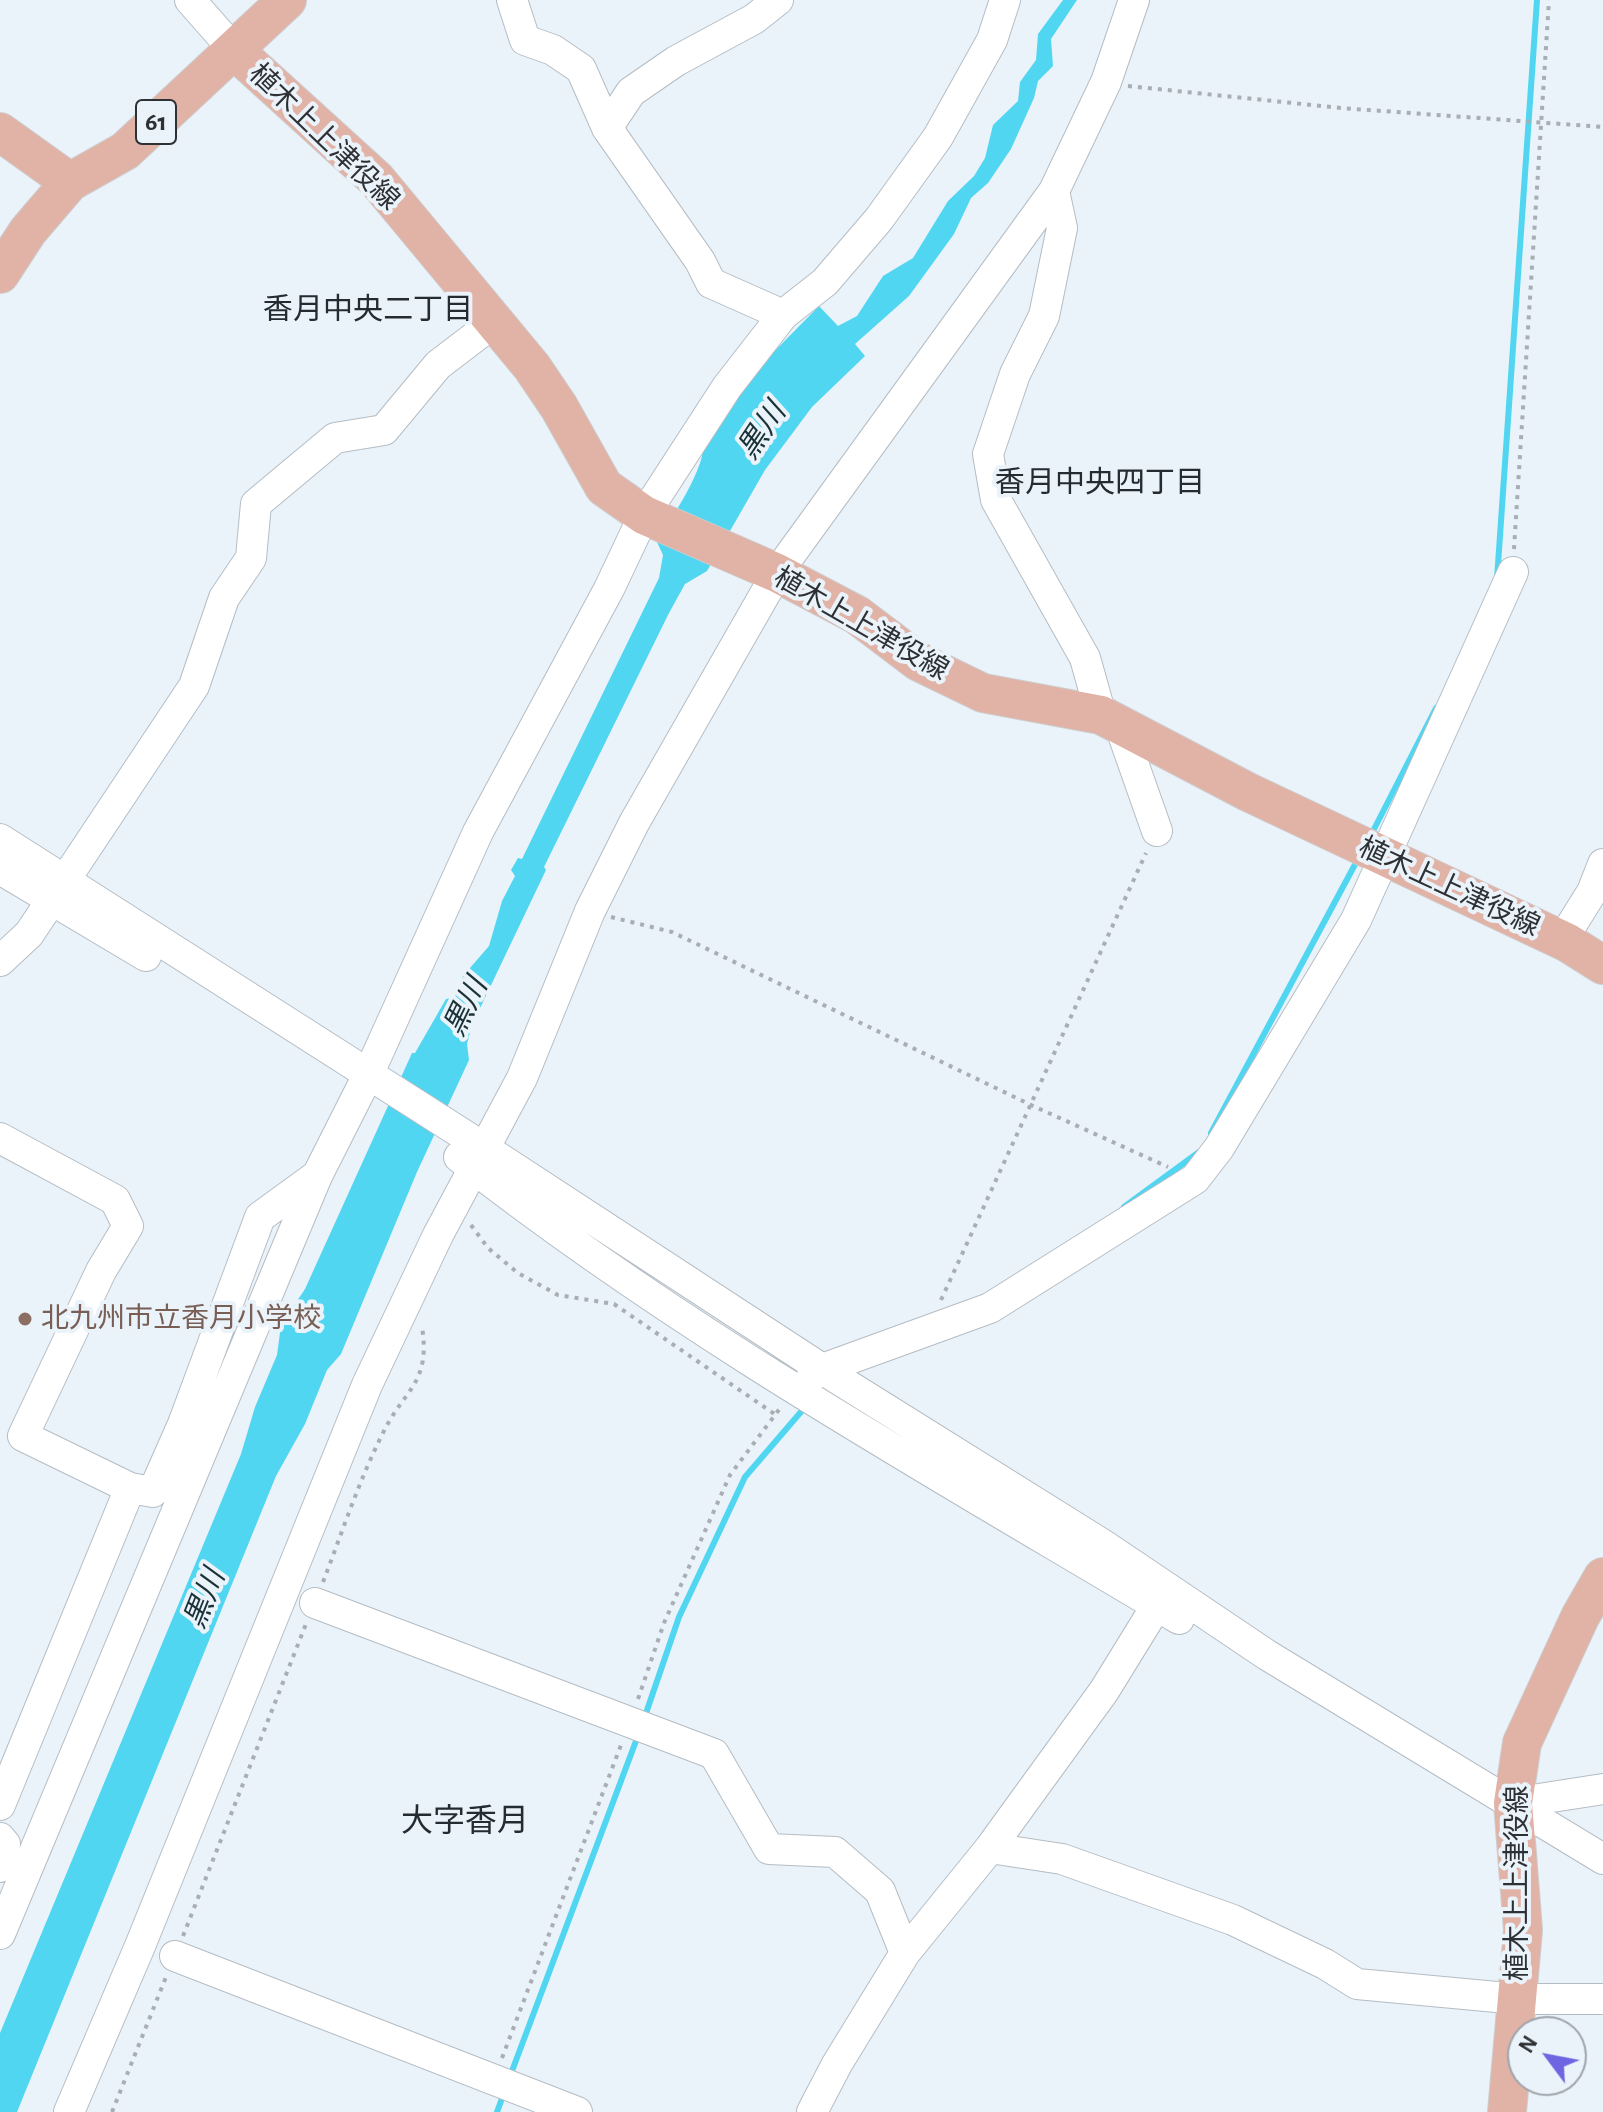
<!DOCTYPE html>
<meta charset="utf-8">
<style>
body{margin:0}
#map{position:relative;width:1603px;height:2112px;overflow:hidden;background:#eaf2fa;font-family:"Alegreya Sans",sans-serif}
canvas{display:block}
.north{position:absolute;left:1507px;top:2016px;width:80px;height:80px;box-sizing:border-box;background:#eaf2fa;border:2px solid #9fa5ab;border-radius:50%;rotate:302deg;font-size:22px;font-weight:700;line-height:32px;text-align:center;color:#2e3134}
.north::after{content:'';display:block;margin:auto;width:28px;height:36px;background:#6e66e0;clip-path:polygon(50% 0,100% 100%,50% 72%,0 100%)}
</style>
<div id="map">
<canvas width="1603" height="2112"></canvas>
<div class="north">N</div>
</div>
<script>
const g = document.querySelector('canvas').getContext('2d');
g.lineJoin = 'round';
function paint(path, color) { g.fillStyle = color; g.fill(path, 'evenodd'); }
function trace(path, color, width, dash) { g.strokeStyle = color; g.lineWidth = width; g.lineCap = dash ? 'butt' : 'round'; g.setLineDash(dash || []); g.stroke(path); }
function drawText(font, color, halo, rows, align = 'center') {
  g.font = font + ' "Alegreya Sans","Noto Sans JP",sans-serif'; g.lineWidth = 8; g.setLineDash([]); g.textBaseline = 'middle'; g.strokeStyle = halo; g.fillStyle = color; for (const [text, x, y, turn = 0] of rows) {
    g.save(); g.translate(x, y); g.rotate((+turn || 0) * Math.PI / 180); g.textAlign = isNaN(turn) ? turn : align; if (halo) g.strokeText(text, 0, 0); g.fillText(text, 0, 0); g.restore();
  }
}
paint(new Path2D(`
 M1063 0H1077L1051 39 1053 66 1038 81 1034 98 1011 149 988 183 971 198 954 234 909 296 855 344 865 356 812 407 765 470 707 571 685 584 669 613 544 867 546 870 472 1025 467 1044 469 1060 417 1172 341 1354 327 1370 305 1424 276 1476 17 2112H0V2033L241 1454 255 1407 277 1355 281 1325 305 1289 412 1053H415L446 999 455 997 463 976 489 946 502 901 515 876 511 870 518 858 522 859 659 578 663 555 657 542C671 518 708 466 703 440L749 377 819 306 838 326 857 316 883 276 913 258 948 201 974 176 985 158 993 125 1018 101 1020 82 1036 60 1038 34Z`), '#51d6f1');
trace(new Path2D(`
 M1497 579 1537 0
 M1370 837 1436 708
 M1211 1133 1359 857
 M1124 1207 1199 1152
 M644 1719 679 1617 745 1477 806 1406
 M509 2079 639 1733
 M497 2112 504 2093`), '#51d6f1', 6);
const minor = new Path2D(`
 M190 0 234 50
 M512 0 525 40 553 50 581 69 607 128 700 261 711 283 783 315
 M607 128 631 92 676 61 754 19 778 0
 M1054 191 1062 228 1044 316 1015 374 988 454 996 500 1085 658 1101 715
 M1120 726 1157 831
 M0 839 464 1135 822 1369 1102 1544 1267 1655 1603 1859
 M0 869 146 956
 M1562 940 1592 892 1603 864
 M0 961 29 934 194 686 224 598 251 558 256 504 335 438 384 430 438 365 493 323
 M0 1138 115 1200 128 1226 101 1271 23 1436 130 1488 153 1492 183 1424 260 1217 315 1177
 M459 1157C683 1333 935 1473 1179 1619
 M812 1376 822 1369 990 1308 1195 1179 1219 1148 1356 920 1513 572
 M315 1603 714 1754 769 1849 835 1852 880 1891 905 1953
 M1513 1803 1603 1789
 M0 1805 130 1488
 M0 1838 5 1844 0 1867
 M990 1848 1062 1859 1233 1920 1325 1964 1357 1984 1518 1999H1603
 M0 1934 317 1176 368 1075 478 832 609 589 644 515 727 387 783 315 825 282 879 219 938 137 992 40 1005 0
 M175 1956 577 2112
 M69 2112 140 1946 367 1385 438 1235 522 1078 590 911 634 823 777 573 1054 191 1106 82 1134 0
 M812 2112 837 2064 905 1953 990 1848 1104 1691 1157 1605`);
const major = new Path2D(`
 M234 50 376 179 532 367 559 407 604 487 644 515 777 573 857 615 919 662 983 693 1101 715 1248 792 1568 943 1603 965
 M0 132 70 182
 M0 274 28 231 70 182 125 151 287 0
 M1507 2112 1523 1930 1513 1803 1522 1743 1580 1617 1603 1577`);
trace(minor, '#b5bdc4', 32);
trace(major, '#cdcece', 40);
trace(new Path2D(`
 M1128 86 1341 108 1603 127
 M1514 549 1549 0
 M611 917 672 932 1031 1105 1168 1167
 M471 1225 488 1248 518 1273 558 1295 614 1304 776 1415
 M941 1300 1146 853
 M323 1582C342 1533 359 1480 383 1433 404 1389 431 1384 422 1327
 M638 1699 664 1623 730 1475 781 1407
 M183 1936 306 1624
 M502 2058 621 1745
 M112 2112 166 1977`), '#a8aeb4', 4, [4, 6]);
trace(minor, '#fff', 30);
trace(major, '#e1b2a6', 38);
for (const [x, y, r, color] of [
 [25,1319,8,"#8d6e63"]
]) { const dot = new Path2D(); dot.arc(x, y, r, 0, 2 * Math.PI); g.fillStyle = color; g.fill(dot); trace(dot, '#eaf2fa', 3); }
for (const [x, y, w] of [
 [156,122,40]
]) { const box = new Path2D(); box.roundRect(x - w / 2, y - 22, w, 44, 6); g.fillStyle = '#eaf2fa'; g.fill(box); trace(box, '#2e3134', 2); }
drawText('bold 26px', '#2e3134', null, [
 ["61",156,122]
]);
drawText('28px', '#2e3134', '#eaf2fa', [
 ["植木上上津役線",324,137,44],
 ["植木上上津役線",861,624,30],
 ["植木上上津役線",1449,887,25],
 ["植木上上津役線",1518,1883,-90]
]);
drawText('28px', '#785e54', '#eaf2fa', [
 ["北九州市立香月小学校",41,1319]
], 'left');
drawText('30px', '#252c31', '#eaf2fa', [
 ["香月中央二丁目",368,310],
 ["香月中央四丁目",1100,483]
]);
drawText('italic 30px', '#1a3136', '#eaf2fa', [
 ["黒川",762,431,-56],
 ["黒川",466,1007,-64],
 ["黒川",205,1599,-68]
]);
drawText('32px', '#252c31', '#eaf2fa', [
 ["大字香月",465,1821]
]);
</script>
